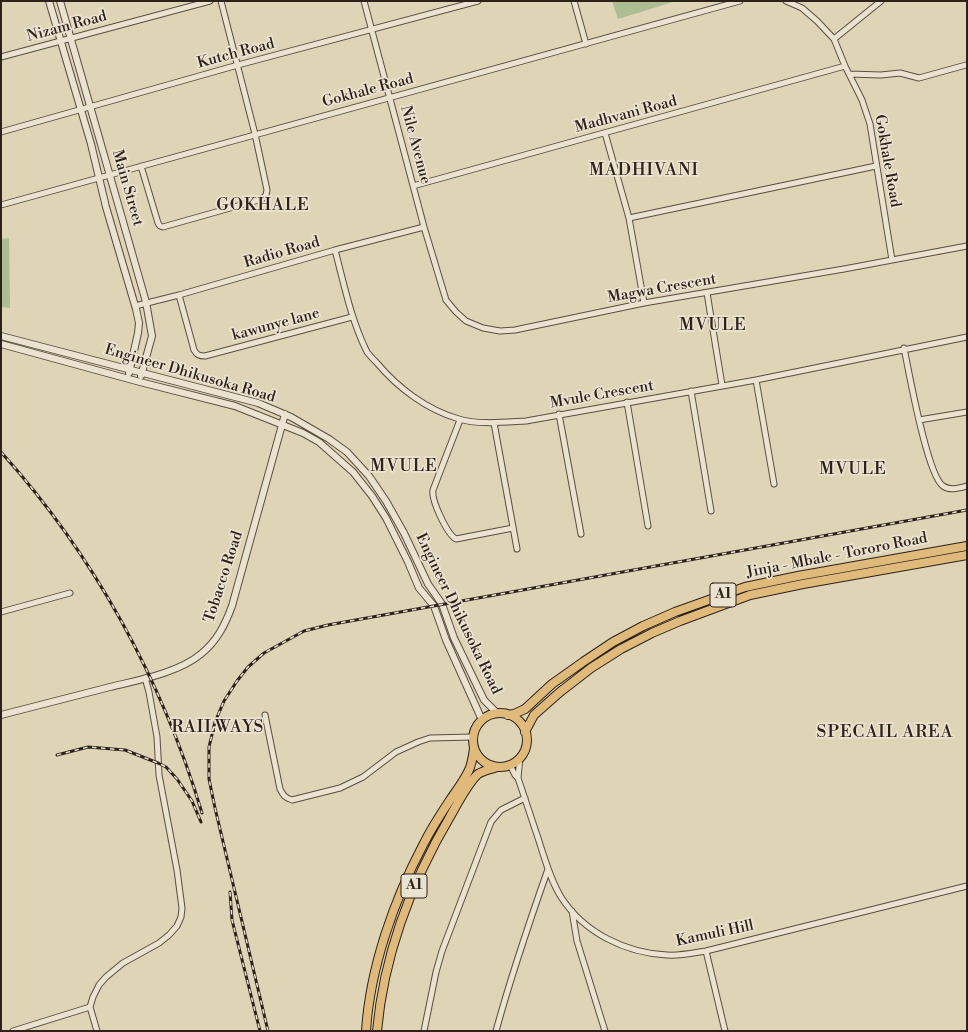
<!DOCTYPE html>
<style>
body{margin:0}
#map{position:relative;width:968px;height:1032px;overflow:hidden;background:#dfd4b6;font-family:"Libre Bodoni",serif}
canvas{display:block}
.frame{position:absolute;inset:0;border:2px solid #2c211b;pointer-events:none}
</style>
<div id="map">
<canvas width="968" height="1032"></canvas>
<div class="frame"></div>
</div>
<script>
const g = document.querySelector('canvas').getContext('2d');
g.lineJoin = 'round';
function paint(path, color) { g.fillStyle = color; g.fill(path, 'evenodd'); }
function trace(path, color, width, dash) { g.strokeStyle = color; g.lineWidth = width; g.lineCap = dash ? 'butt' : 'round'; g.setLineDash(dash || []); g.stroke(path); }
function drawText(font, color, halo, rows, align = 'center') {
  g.font = font + ' "Libre Bodoni",serif'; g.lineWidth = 3.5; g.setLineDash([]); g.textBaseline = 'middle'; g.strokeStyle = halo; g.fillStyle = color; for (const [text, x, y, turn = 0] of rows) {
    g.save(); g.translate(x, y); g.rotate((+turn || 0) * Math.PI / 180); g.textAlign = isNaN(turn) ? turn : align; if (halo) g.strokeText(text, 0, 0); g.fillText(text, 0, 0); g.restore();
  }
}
paint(new Path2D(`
 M612 1H676L618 19Z
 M9 238 10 308 1 307V239Z`), '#acbe92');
const minor = new Path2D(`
 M364 1 424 227 446 300 456 312 466 321 483 328 500 331 515 330 644 303 844 269 967 246
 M574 1 586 44
 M786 1 802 8 817 21 834 39 845 66 862 100 870 124 892 260
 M834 39 881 1
 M1 57 210 1
 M849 74 881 75 900 73 919 78 966 65
 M1 132 238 65 478 1
 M605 133 629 218 644 303
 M141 166 158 223 160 226 163 227 262 199 266 195 267 190 255 134 221 1
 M413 186 845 66
 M1 205 740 1
 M629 218 876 166
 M335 250C344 284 351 320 367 352 370 356 374 360 377 363 398 388 427 410 459 419 478 425 506 422 526 421L756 380 967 337
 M707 293 722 385
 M179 295 194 350C197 355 199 356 205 356L352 317
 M135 306 179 295 335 250 424 227
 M904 348C909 372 927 475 943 486 950 491 959 488 967 486
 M756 380 774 484
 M691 391 711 511
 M627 402 648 526
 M559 414 581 534
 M460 420 433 490C431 500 447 534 456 539L513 528
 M919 420 967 412
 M494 423 517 549
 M1 612 70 593
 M265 715 280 789C283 795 285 798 292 800L340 788 363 777 396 752 418 742 430 738 473 737
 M510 765 515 775 518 778 520 757
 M518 778C525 799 532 820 539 841 545 860 551 881 561 897 584 933 626 953 667 955 680 956 693 953 706 951L967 886
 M572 911 577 941 605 1031
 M706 951 725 1031
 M13 1031 90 1007
 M97 1031 90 1007 93 997 99 985 106 977 123 963 159 943 169 935 177 926 181 917 182 908 177 870 159 775 157 737 149 692 145 678
 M424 1031 436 972 442 951 491 822 501 810 525 798
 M496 1031C511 976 529 923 548 869`);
const tertiary = new Path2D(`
 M49 1 91 144 106 207 136 309 139 323 138 333 129 373
 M60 1 146 302 152 336 141 376
 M1 336 258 403 291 417 329 439 347 452 369 476 386 501 404 533 428 584 442 604 454 638 484 700 498 714
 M1 344 140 382 235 406 303 433 319 442 353 472 372 496 386 518 408 562 419 588 434 606 446 640 482 720
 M1 715C37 706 74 696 110 687 139 680 178 673 201 654 217 641 225 625 232 606L285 414`);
const trunk = new Path2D(`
 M473 740a27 27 0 1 1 54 0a27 27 0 1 1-54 0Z
 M508 715 514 714 525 709 552 684 583 662 613 642 643 626 675 612 745 587 798 576 967 546
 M525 732 534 715 560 692 591 668 621 649 652 633 680 621 750 595 803 584 967 555
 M366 1031C370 968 394 900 423 845 431 829 440 815 450 800 456 791 463 782 468 772 472 765 473 756 474 748
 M377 1031C384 954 412 881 451 815 457 804 469 782 478 774 484 770 491 769 498 767`);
trace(minor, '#594e42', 7);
trace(tertiary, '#594e42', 8);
trace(trunk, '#2c211b', 10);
trace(minor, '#eae3d0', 5);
trace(tertiary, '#eae3d0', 6);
trace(trunk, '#e0ba7b', 8);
const rail = new Path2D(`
 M1 452C94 555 162 680 202 813
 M57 755 88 747 125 750 158 763 166 767 177 779 192 801 201 822
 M230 892 232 920 260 1031
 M268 1031 215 808 209 779V747L215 722 224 701 237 681 248 667 264 653 304 631 328 625 967 510`);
trace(rail, '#2c211b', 3);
trace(rail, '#eae3d0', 1.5, [4.5]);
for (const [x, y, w] of [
 [723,595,26],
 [414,886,26]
]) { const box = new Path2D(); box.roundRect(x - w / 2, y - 12, w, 24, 3); g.fillStyle = '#eae3d0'; g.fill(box); trace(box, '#2c211b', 1); }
drawText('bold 14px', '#2c211b', null, [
 ["A1",723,595],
 ["A1",414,886]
]);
drawText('15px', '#2c211b', '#eae3d0', [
 ["Nizam Road",67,27,-15],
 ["Kutch Road",236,54,-15],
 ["Gokhale Road",368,91,-15],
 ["Madhvani Road",626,115,-15],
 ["Nile Avenue",415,145,75],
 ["Gokhale Road",887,161,80],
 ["Main Street",127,188,74],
 ["Radio Road",282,253,-16],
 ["Magwa Crescent",662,289,-10],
 ["kawunye lane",276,325,-15],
 ["Engineer Dhikusoka Road",190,374,16],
 ["Mvule Crescent",602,395,-10],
 ["Jinja - Mbale - Tororo Road",837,556,-11],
 ["Tobacco Road",224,577,-72],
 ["Engineer Dhikusoka Road",458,614,64],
 ["Kamuli Hill",715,934,-12]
]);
g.letterSpacing = '1px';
drawText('17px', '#2c211b', '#eae3d0', [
 ["MADHIVANI",644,171],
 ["GOKHALE",263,206],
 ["MVULE",713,326],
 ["MVULE",404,467],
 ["MVULE",853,470],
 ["RAILWAYS",218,728],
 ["SPECAIL AREA",885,733]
]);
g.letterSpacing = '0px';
</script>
